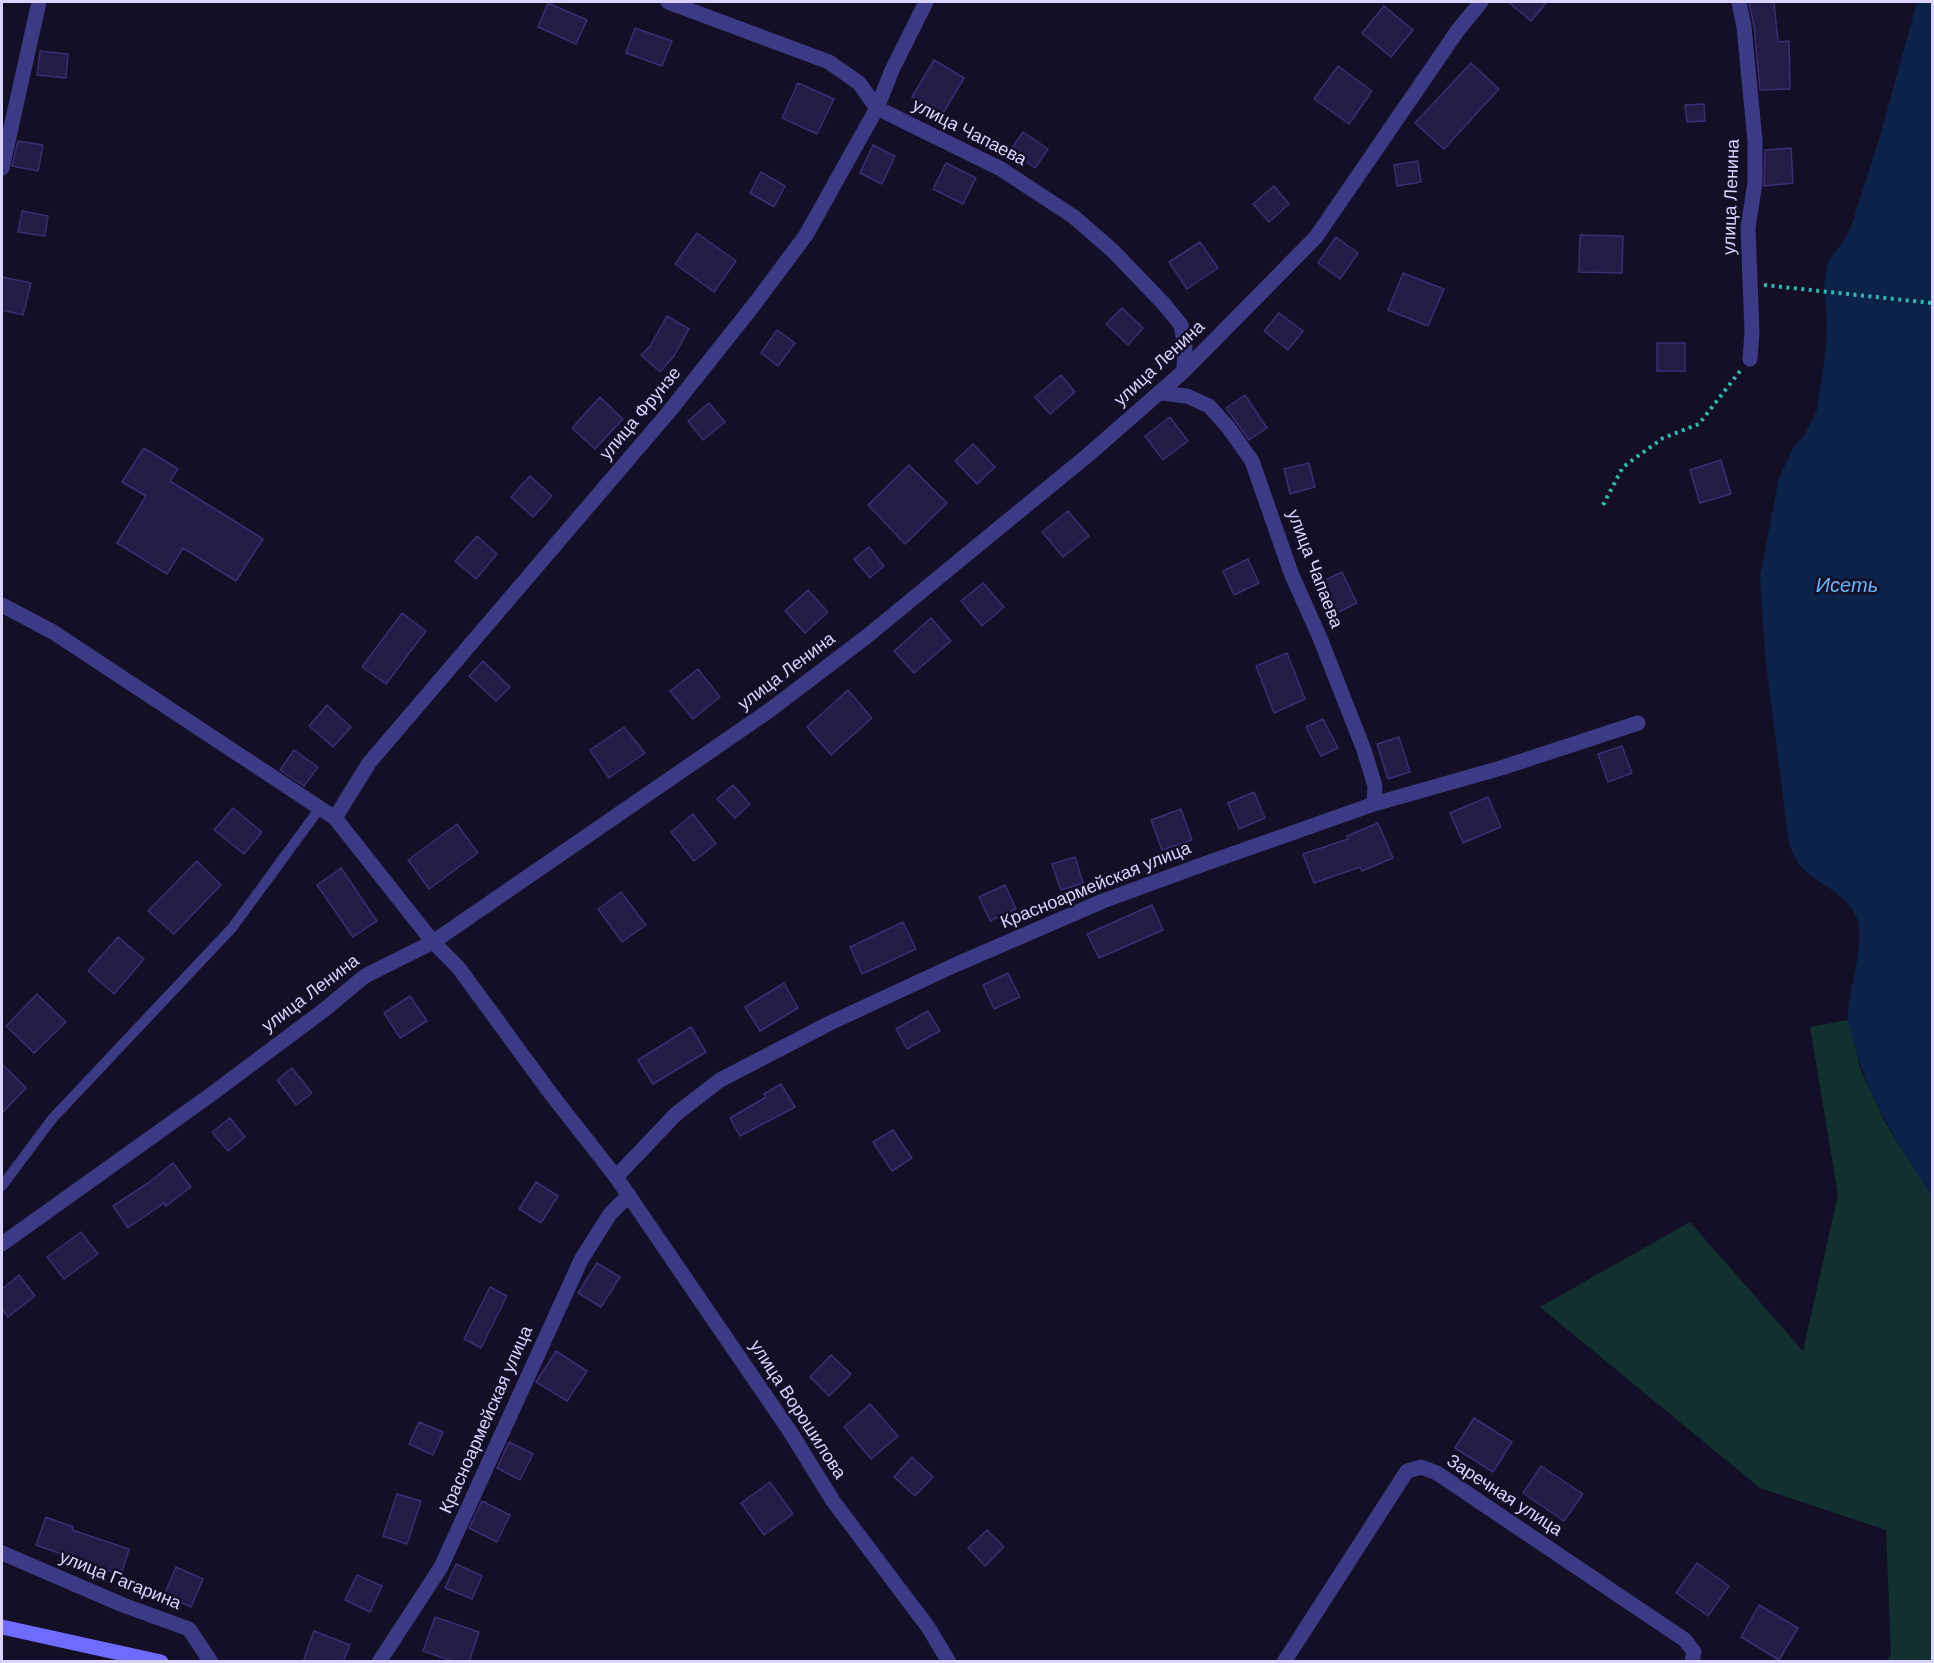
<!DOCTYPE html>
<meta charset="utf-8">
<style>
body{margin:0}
#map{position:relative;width:1934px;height:1663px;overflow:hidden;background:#130f26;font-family:"DM Sans",sans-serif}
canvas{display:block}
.frame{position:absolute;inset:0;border:3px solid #d9d4ff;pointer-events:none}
</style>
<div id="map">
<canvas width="1934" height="1663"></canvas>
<div class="frame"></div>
</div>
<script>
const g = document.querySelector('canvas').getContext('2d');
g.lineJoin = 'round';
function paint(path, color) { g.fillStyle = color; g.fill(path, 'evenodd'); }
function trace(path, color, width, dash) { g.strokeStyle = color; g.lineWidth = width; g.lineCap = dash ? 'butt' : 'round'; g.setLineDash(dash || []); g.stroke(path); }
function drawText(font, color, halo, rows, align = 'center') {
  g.font = font + ' "DM Sans",sans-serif'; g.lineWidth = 5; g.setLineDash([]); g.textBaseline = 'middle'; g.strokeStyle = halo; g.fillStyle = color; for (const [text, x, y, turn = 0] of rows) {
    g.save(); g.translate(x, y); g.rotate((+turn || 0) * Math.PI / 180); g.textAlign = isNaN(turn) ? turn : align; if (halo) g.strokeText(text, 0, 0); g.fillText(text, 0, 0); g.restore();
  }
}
paint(new Path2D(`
 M1848 1020 1861 1071 1886 1124 1932 1197V1661H1886L1891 1655 1886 1530 1760 1488 1540 1307 1690 1222 1803 1351 1838 1195 1810 1027Z`), '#12302f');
paint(new Path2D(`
 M1917 2H1932V1197C1902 1149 1870 1103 1855 1047 1853 1039 1849 1029 1848 1021 1846 991 1868 944 1856 916 1840 882 1803 887 1789 844L1765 656 1760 575 1779 478 1794 446 1804 436 1817 410 1826 348 1827 320 1824 287 1828 262 1846 237 1853 221 1880 136Z`), '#0c2248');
const building = new Path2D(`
 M1508 2H1547L1531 21Z
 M1749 2H1774L1778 42 1789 41 1790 89 1760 90 1754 26Z
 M548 3 587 20 576 44 538 27Z
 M1384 6 1413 30 1391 57 1362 33Z
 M635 28 672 41 662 66 626 53Z
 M40 51 68 54 66 78 37 75Z
 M934 60 964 78 942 115 912 97Z
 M1471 63 1499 89 1444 149 1415 123Z
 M1338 66 1372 91 1349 124 1314 99Z
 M798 83 834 99 817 134 782 118Z
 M1704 104 1705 121 1687 122 1685 105Z
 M1023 132 1048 149 1035 168 1010 151Z
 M18 141 43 145 38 171 12 166Z
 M873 145 895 156 882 184 860 173Z
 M1791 148 1793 183 1764 186 1765 150Z
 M1418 161 1421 182 1397 186 1394 165Z
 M946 163 976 178 963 204 933 189Z
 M761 172 785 186 774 207 750 193Z
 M1274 186 1289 204 1269 222 1253 204Z
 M22 211 48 216 45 236 18 232Z
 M697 233 736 261 714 292 675 264Z
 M1580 235 1623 236 1622 273 1579 272Z
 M1336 237 1358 253 1340 279 1318 263Z
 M1200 242 1218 268 1187 289 1169 262Z
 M1403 273 1444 289 1428 326 1388 310Z
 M2 277 31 283 23 315 2 310Z
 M1122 308 1143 328 1128 345 1106 324Z
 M1279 313 1303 331 1288 350 1264 331Z
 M667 316 689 329 674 356 660 372 641 355 650 346Z
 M777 330 795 343 778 366 761 353Z
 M1657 343H1685V371H1657Z
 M1061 375 1075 392 1050 414 1035 397Z
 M1245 395 1267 428 1249 440 1226 408Z
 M600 397 623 419 595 449 572 428Z
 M709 403 725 422 703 440 688 421Z
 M1170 417 1188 441 1163 460 1145 436Z
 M973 444 995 467 977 484 955 461Z
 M144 448 178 469 170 481 263 539 236 581 183 548 167 574 117 543 146 496 122 482Z
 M1721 460 1731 494 1700 503 1690 470Z
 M1309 463 1315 487 1290 494 1284 469Z
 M909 465 947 503 905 544 868 505Z
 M530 476 552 496 533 517 511 497Z
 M1068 511 1089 536 1063 557 1042 532Z
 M477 536 497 554 476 579 455 561Z
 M869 547 884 566 870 578 854 559Z
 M1248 559 1259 583 1234 595 1223 571Z
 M1342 572 1357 603 1330 616 1315 585Z
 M983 583 1004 607 982 626 961 601Z
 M808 590 828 612 805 633 785 611Z
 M402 613 426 631 386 684 362 667Z
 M931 618 951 641 914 673 894 651Z
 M1287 653 1305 699 1274 713 1256 666Z
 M483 661 510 687 496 701 469 676Z
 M698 669 720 697 693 719 670 691Z
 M848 690 872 718 831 755 807 727Z
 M327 705 351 727 333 747 309 726Z
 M1323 719 1338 748 1321 756 1306 727Z
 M624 727 645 753 609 778 590 750Z
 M1399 737 1410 772 1388 779 1377 744Z
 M1622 746 1632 773 1608 782 1598 754Z
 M294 750 318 767 304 786 280 770Z
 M733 785 750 804 735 818 717 799Z
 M1254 792 1265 818 1239 829 1228 803Z
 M1488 797 1501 827 1463 843 1450 813Z
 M233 808 262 832 244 854 214 830Z
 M1181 809 1192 840 1162 850 1151 820Z
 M693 814 716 844 694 861 671 832Z
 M1378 823 1393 858 1362 871 1360 867 1314 883 1303 854 1348 839 1347 836Z
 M457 824 478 853 429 889 408 860Z
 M1075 857 1083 883 1061 890 1052 864Z
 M197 861 221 885 174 934 148 911Z
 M341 868 377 921 353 937 317 885Z
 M1005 885 1016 909 990 921 979 897Z
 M621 892 646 925 622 942 598 909Z
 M1152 905 1163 930 1099 958 1087 934Z
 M903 922 916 949 862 974 850 947Z
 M118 937 144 959 114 994 88 971Z
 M1008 973 1020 997 994 1009 983 985Z
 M784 983 798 1008 760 1031 745 1007Z
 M37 994 66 1022 34 1053 6 1026Z
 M410 996 427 1021 400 1038 384 1013Z
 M928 1011 940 1031 907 1049 896 1029Z
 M691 1027 706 1052 653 1084 638 1060Z
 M2 1064 26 1088 2 1113Z
 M292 1068 312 1093 296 1105 277 1080Z
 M781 1084 795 1107 740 1136 730 1118 766 1097 764 1094Z
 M230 1118 245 1137 228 1151 212 1132Z
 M893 1130 912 1158 892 1171 873 1142Z
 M173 1163 191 1187 166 1206 164 1203 128 1228 113 1206 148 1183Z
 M536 1182 558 1196 541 1223 519 1209Z
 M81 1232 98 1254 64 1279 47 1257Z
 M597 1263 620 1277 601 1307 578 1293Z
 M19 1275 35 1296 8 1317 2 1309V1289Z
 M490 1287 507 1296 481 1348 464 1339Z
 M556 1351 587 1371 567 1401 536 1382Z
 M831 1355 851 1374 829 1396 810 1377Z
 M870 1404 898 1436 871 1459 844 1427Z
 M1474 1418 1512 1442 1493 1472 1455 1448Z
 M419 1422 443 1432 433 1455 409 1444Z
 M509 1442 533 1454 520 1480 497 1468Z
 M912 1457 933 1477 915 1496 894 1477Z
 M1541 1466 1583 1494 1564 1521 1523 1493Z
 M770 1482 793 1514 764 1535 741 1503Z
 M397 1494 421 1501 407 1544 383 1536Z
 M482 1501 510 1515 497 1542 469 1528Z
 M46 1517 73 1527 72 1530 129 1549 121 1575 36 1545Z
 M987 1530 1004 1547 985 1566 968 1548Z
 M1697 1563 1729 1586 1708 1616 1676 1593Z
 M456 1564 482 1576 472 1599 445 1588Z
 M176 1567 203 1579 191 1607 164 1595Z
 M357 1575 382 1586 370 1612 345 1600Z
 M1759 1605 1798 1628 1779 1660 1741 1637Z
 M435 1617 479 1632 469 1662H455L423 1651Z
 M314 1631 350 1645 343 1662H303Z`);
paint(building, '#241b47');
trace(building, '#3b2d73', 1.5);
trace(new Path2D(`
 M1764 285 1932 303
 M1603 505 1623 467 1663 438 1699 424 1740 371`), '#2fb8b0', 4, [3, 4.5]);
trace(new Path2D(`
 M2 1186 52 1119 232 928 320 808`), '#3d3a85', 10);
trace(new Path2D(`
 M668 2 829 62 859 83 877 108 1001 169 1074 217 1113 251 1163 303 1181 325 1185 347 1184 371
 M1739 2 1744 27 1755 141V182L1748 228 1752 333 1750 359
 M2 168 39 2
 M1161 393 1187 396 1209 406 1228 427 1252 461 1291 573 1320 638 1364 750 1375 786 1374 804
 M2 605 53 632 335 818 433 942 458 967 551 1094 616 1177 791 1433 833 1501 928 1627 949 1662
 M335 818 369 763 668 413 753 306 806 235 877 108 892 70 926 2
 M616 1177 676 1114 720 1080 830 1023 955 965 1103 901 1204 864 1374 804 1501 768 1638 723
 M2 1244 209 1096 324 1010 365 976 433 942 770 710 866 637 1088 455 1184 371 1316 237 1458 30 1481 2
 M2 1553 123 1605 189 1629 211 1662
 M379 1662 441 1567 581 1260 610 1214 629 1195
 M1284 1662 1407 1471 1421 1467 1437 1473 1685 1640 1694 1652 1692 1662`), '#3d3a85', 15);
trace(new Path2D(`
 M2 1627 161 1662`), '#6f6bff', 15);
drawText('18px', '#d9d4ff', '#130f26', [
 ["улица Чапаева",969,133,27],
 ["улица Ленина",1732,197,-88],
 ["улица Ленина",1160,364,-43],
 ["улица Фрунзе",641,414,-50],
 ["улица Чапаева",1314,569,69],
 ["улица Ленина",787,672,-37],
 ["Красноармейская улица",1096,886,-22],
 ["улица Ленина",311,994,-37],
 ["улица Ворошилова",797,1410,57],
 ["Красноармейская улица",487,1420,-66],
 ["Заречная улица",1504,1496,33],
 ["улица Гагарина",120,1581,22]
]);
drawText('italic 20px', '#62b6ff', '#130f26', [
 ["Исеть",1847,587]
]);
</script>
